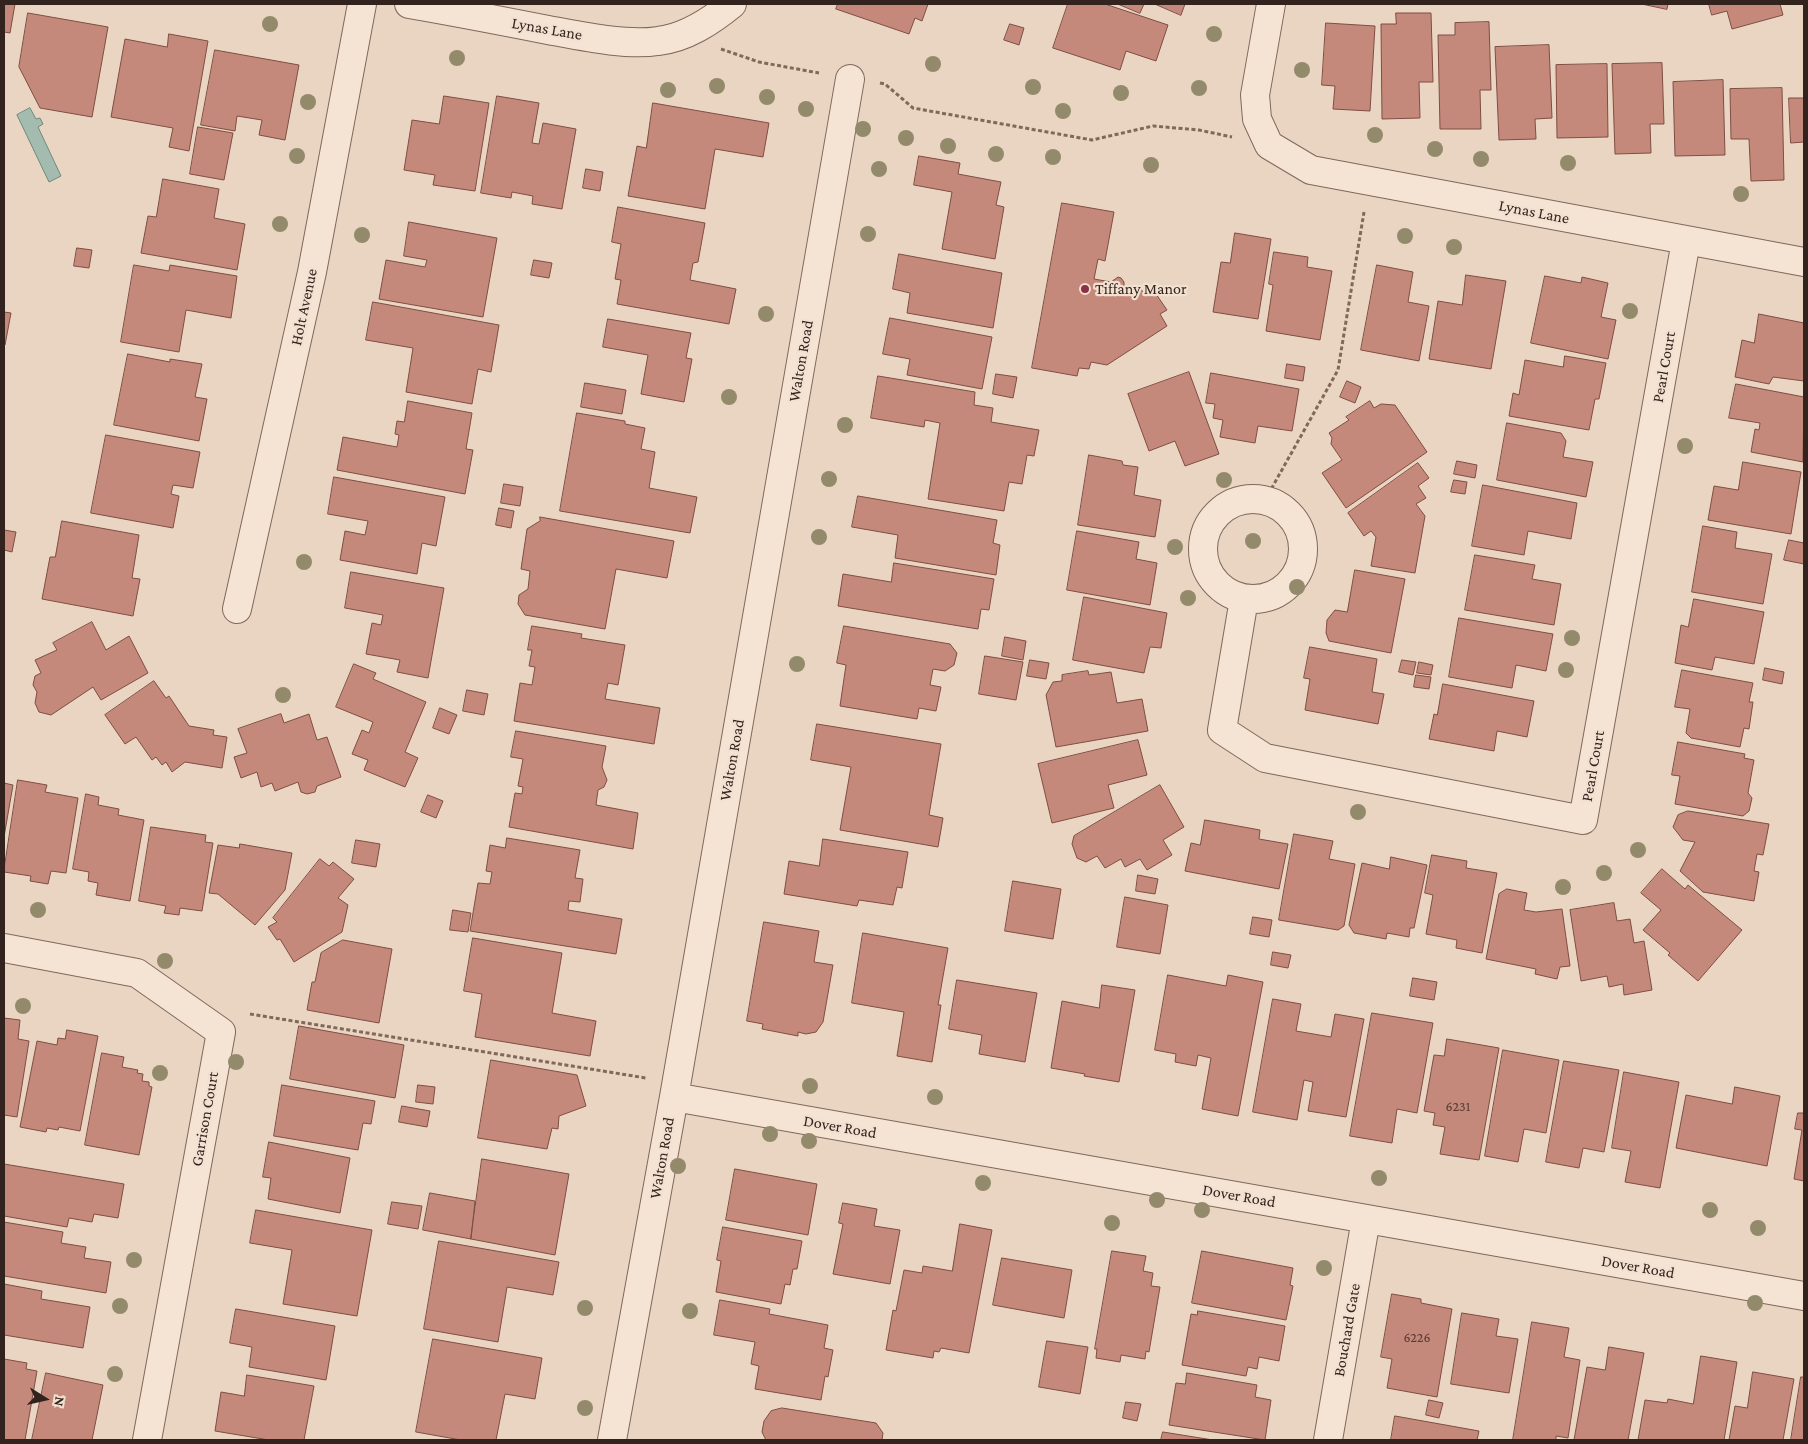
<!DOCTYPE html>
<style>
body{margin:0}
#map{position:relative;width:1808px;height:1444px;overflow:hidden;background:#e9d5c2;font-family:"Crimson Pro",serif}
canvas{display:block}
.frame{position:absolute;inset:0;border:5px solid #33231e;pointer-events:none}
.north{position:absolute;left:20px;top:1374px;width:50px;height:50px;-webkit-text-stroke:4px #f2e1d1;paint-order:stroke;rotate:100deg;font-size:14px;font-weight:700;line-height:20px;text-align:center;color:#33231e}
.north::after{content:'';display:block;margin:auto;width:18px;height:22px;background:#33231e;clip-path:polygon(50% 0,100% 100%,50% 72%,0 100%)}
</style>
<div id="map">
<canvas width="1808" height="1444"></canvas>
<div class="frame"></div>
<div class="north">N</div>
</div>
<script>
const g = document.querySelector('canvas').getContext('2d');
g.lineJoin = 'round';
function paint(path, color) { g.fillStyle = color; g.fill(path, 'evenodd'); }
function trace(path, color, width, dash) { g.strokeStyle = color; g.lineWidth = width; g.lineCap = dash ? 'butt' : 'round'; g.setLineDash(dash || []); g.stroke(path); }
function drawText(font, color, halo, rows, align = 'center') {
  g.font = font + ' "Crimson Pro",serif'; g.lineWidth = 4.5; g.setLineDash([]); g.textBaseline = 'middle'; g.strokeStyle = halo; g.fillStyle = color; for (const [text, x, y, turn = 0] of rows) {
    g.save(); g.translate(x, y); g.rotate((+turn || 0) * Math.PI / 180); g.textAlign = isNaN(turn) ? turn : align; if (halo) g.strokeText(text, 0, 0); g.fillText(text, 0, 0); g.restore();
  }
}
const water = new Path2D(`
 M30 108 36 119 40 118 43 124 38 127 61 176 49 182 17 115Z`);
paint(water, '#a4bcb0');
trace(water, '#6c897b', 1);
const building = new Path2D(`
 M4 4H15L10 33 4 32Z
 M838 4H928L922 21 915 18 909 34 836 9Z
 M1068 4H1105L1168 25 1156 61 1126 51 1120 70 1053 48Z
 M1118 4H1144L1140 13Z
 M1155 4H1185L1181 15Z
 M1642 4H1668L1667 9Z
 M1709 4H1780L1783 15 1732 29 1727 11 1712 15Z
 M28 13 108 27 92 117 40 108 19 67Z
 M1396 13H1431L1433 82H1419L1420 118 1382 119 1381 24H1396Z
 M1489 22 1491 90H1480L1481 129H1440L1438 35H1455V23Z
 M1326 23 1375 26 1370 111 1333 109 1335 86 1322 85Z
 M1010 24 1024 28 1019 45 1004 40Z
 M169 34 208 41 189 151 169 147 173 128 111 117 125 39 167 47Z
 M1549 45 1552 118 1535 119 1536 139 1499 140 1495 47Z
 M215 50 299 65 285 140 259 135 262 120 237 116 235 131 201 125Z
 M1662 63 1664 124H1650L1651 153 1615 154 1612 64Z
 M1607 64 1608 137 1557 138 1556 65Z
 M1723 80 1725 155 1675 156 1673 82Z
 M1782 88 1784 180 1751 181 1749 139H1731L1730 89Z
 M444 96 489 103 475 191 433 185 435 175 404 170 412 120 439 124Z
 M497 96 539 103 532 143 539 144 543 123 576 129 562 209 532 204 533 196 512 192 511 198 481 193Z
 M1789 98H1804V142L1791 143Z
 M653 103 769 123 763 157 715 149 705 209 628 196 637 146 646 148Z
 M198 127 233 133 224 180 190 174Z
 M919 156 960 163 958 174 1001 182 996 205 1004 207 995 259 942 249 952 192 914 185Z
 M586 169 603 172 600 191 583 188Z
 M163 179 219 189 214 218 245 224 237 270 141 253 148 216 156 217Z
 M1062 203 1114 212 1105 261 1098 259 1094 279 1111 282 1118 277 1121 278 1124 282V290L1127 296 1140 288 1146 296 1154 291 1167 310 1160 314 1167 326 1107 365 1091 362 1089 369 1079 368 1077 376 1032 368Z
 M618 207 705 223 698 262 693 263 690 280 736 289 729 324 617 304 621 280 615 279 621 244 612 242Z
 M409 222 497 238 483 317 379 299 386 260 425 267 427 260 404 256Z
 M1235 233 1271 239 1258 319 1213 312 1221 262 1230 263Z
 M77 248 92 250 89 268 74 266Z
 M1274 252 1308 257 1307 267 1332 271 1320 340 1266 331 1273 285 1269 284Z
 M899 254 1002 273 993 328 907 313 910 293 893 289Z
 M534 260 552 263 549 278 531 275Z
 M134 265 169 271 170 265 237 276 231 318 186 310 179 352 121 342Z
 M1377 265 1413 272 1408 302 1429 306 1419 361 1361 350Z
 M1466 275 1506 281 1491 369 1429 359 1438 301 1462 305Z
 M1545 276 1581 283 1582 277 1608 283 1601 317 1616 320 1608 359 1531 343Z
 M373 302 499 325 491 372 478 369 472 404 406 392 413 348 366 340Z
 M4 312 11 313 5 345H4Z
 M1759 314 1804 323V381L1773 377 1769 384 1735 377 1742 340 1754 343Z
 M890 318 992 337 982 389 907 375 910 359 883 354Z
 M608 319 691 333 686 358 692 359 684 402 641 394 648 355 603 347Z
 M128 354 170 362V359L202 364 195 397 207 399 199 441 114 425Z
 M1565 356 1606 363 1599 399H1595L1589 430 1509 416 1513 393 1519 395 1525 360 1563 367Z
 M1287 364 1305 367 1303 381 1285 378Z
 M1189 372 1219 454 1185 466 1175 441 1149 451 1128 394Z
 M1211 373 1299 389 1292 431 1258 426 1255 443 1220 437 1223 420 1213 418 1215 404 1206 403Z
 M996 374 1017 377 1013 398 993 394Z
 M878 376 975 392 974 405 993 408 991 422 1039 430 1034 456 1027 455 1022 484 1009 482 1004 511 928 499 940 423 925 420 924 427 871 418Z
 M1347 381 1361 387 1355 403 1340 397Z
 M585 383 626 390 622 414 581 407Z
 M1736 384 1804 397 1803 462 1751 452 1755 429 1759 430 1760 423 1729 418Z
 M408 401 472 413 466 449 473 450 465 494 337 470 343 437 397 447 399 435 395 434 397 421 404 422Z
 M1370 401 1374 408 1381 404 1395 405 1427 452 1346 508 1322 473 1342 460 1331 444 1332 438 1329 433 1349 420 1346 417Z
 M577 413 625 421V424L645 428 641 449 655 452 649 488 697 497 690 533 560 511Z
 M1507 423 1561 433 1566 441 1563 457 1593 462 1586 497 1497 480Z
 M106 435 200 452 193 488 173 485 171 494 179 496 173 528 91 513Z
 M1089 455 1122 461 1123 465 1138 467 1134 495 1161 500 1155 537 1078 525Z
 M1457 461 1477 465 1475 478 1454 474Z
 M1743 462 1801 472 1791 534 1708 520 1714 486 1738 490Z
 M1418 463 1429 478 1418 486 1426 498 1416 504 1425 516 1415 573 1371 566 1376 537 1371 531 1364 536 1348 513Z
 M334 477 445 497 436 546 422 543 417 574 340 560 345 531 365 535 368 521 328 514Z
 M1454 480 1467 482 1465 494 1451 492Z
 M504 484 523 487 520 506 501 503Z
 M1483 485 1577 503 1571 539 1528 531 1524 555 1472 546Z
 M858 496 997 520 993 543 1000 545 996 575 895 558 898 535 852 527Z
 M499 508 514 511 511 528 496 525Z
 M540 517 674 541 667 578 616 569 605 629 525 615 518 604 519 595 528 589 530 571 521 569 527 529 540 521Z
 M62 521 139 535 132 578 140 579 133 616 42 599 50 557H55Z
 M1703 526 1737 532 1735 548 1772 554 1763 604 1692 592Z
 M4 530 16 532 12 552 4 550Z
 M1077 531 1139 542 1136 559 1157 563 1150 605 1067 590Z
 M1789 540 1804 543V564L1784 560Z
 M1475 555 1535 565 1532 579 1561 584 1554 625 1465 610Z
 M894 563 994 579 989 610 981 609 978 629 838 606 843 574 891 582Z
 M1355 570 1405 579 1391 653 1329 641 1326 633 1327 620 1335 610 1347 612Z
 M351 572 444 588 428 678 397 672 400 660 366 654 372 623 381 625 383 615 345 608Z
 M1084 597 1167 613 1161 648 1150 647 1144 673 1073 660Z
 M1694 599 1764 612 1754 664 1715 657 1712 670 1675 663 1681 625 1688 627Z
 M1459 618 1553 634 1546 671 1516 665 1512 688 1449 677Z
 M92 622 106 650 129 636 148 673 101 700 93 687 51 715 39 712 35 703 37 692 33 685 35 676 41 673 35 660 57 650 53 643Z
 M532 626 582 634 581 638 625 645 618 685 608 683 605 699 660 708 654 744 514 721 520 683 532 685 535 667 529 666 532 650H528Z
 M844 626 950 644 957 653 954 665 945 671 933 669 930 685 941 687 936 711 919 708 917 719 840 706 846 665 837 663Z
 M1005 637 1026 641 1023 660 1002 656Z
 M1310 647 1377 659 1372 692 1384 694 1378 724 1305 710 1310 679 1304 678Z
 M985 656 1023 662 1016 700 979 694Z
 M1030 660 1049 663 1046 679 1027 676Z
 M1402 660 1416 662 1413 675 1399 672Z
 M1419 662 1433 665 1431 675 1417 673Z
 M354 664 376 673 373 679 426 702 405 752 418 758 405 787 364 770 368 760 352 754 362 730 369 733 373 722 336 707Z
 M1765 668 1784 672 1782 684 1763 680Z
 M1682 670 1753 683 1749 702H1753L1749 729 1744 728 1740 747 1691 738 1686 733 1690 709 1675 707Z
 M1088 671 1089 675 1111 672 1117 703 1142 699 1148 731 1056 747 1046 695 1053 682 1062 681V675Z
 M1416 675 1431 677 1429 689 1414 687Z
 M154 681 166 698 169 696 189 726 214 730 213 735 227 737 222 768 185 762 172 772 166 762 162 765 156 757 152 760 136 737 125 744 105 715Z
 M1443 684 1534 701 1527 737 1497 731 1494 751 1429 739 1434 714 1437 715Z
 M467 690 488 694 484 715 463 711Z
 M440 708 457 715 449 734 433 728Z
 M281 714 284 723 309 714 317 740 327 737 341 777 317 786 315 792 307 794 301 792 298 782 275 791 272 783 261 787 257 772 241 778 234 757 247 753 238 729Z
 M817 724 941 744 929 815 943 818 938 847 840 830 851 767 811 760Z
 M516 731 606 746 602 767 607 780 604 787 598 790 596 805 638 813 633 849 509 827 515 793 522 794 523 787 518 786 523 759 511 757Z
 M1138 740 1147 775 1108 785 1114 808 1052 823 1038 764Z
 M1678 742 1745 754 1744 758 1754 760 1748 793 1752 798 1749 811 1743 816 1675 804 1680 776 1672 775Z
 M18 780 47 785 45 792 78 798 66 873 51 871 48 884 30 881 31 876 4 872Z
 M4 783 13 785 4 837Z
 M1160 785 1184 827 1163 840 1172 855 1147 870 1140 859 1125 867 1121 859 1105 868 1097 856 1086 862 1077 858 1072 844 1074 836Z
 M86 794 99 797 98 805 119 809 118 815 144 820 130 901 96 895 98 883 88 881 89 872 73 869Z
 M428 795 443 801 436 818 421 812Z
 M1688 811 1769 824 1763 855 1757 854 1754 871 1759 872 1754 901 1703 892 1680 871 1695 842 1683 840 1673 827 1678 815Z
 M1205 820 1260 830 1259 839 1288 844 1279 889 1185 871 1191 843 1200 845Z
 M151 827 206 835 205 842 213 843 202 911 180 908 179 915 164 913 166 906 139 901Z
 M1294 834 1333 841 1329 859 1355 864 1344 926 1338 930 1279 920Z
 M507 838 580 850 575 878 583 879 580 902 569 901 568 910 622 919 616 954 470 931 478 883 490 884 492 872 486 871 490 845 505 848Z
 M823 839 908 852 902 888 897 887 893 905 859 900 857 906 784 894 789 861 819 866Z
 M356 840 380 844 376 867 352 863Z
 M240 844 292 853 285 890 255 925 218 894 209 893 218 845 239 848Z
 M1432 855 1467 861 1466 868 1497 873 1482 953 1456 948 1457 940 1426 934 1433 895 1425 893Z
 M1391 857 1427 865 1414 928H1410L1409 937 1387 933 1386 939 1354 933 1349 925 1362 863 1389 869Z
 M320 859 329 866 333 862 354 879 338 898 348 905 342 932 294 962 280 939 277 940 268 927 277 922 273 918Z
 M1662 869 1685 889 1688 885 1742 930 1698 981 1668 955 1670 953 1643 930 1661 910 1641 893Z
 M1138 875 1158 879 1155 894 1136 891Z
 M1013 881 1061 889 1053 939 1005 931Z
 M1507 889 1527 893 1524 910 1536 912 1562 909 1570 966 1560 967 1557 979 1535 974 1536 969 1486 959 1499 894Z
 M1125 897 1168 905 1160 954 1117 947Z
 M1614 903 1617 921 1630 919 1634 943 1644 941 1652 990 1624 995 1623 984 1609 987 1607 976 1581 981 1570 910Z
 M453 910 471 913 468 932 450 930Z
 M1253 917 1272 920 1269 937 1250 934Z
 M764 922 819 931 814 962 833 965 823 1022 816 1032 806 1034 798 1032V1036L762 1029 763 1024 747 1021Z
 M863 933 948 948 938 1005H941L932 1062 897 1056 904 1012 852 1003Z
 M473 938 562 953 552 1013 596 1021 590 1056 475 1037 482 994 464 991Z
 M343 940 392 949 379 1023 307 1010 312 982H315L321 953Z
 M1273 952 1291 955 1288 968 1271 965Z
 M1168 975 1226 986 1228 975 1263 982 1238 1116 1202 1109 1211 1058 1198 1055 1196 1066 1175 1062 1176 1054 1155 1050Z
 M1413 978 1437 982 1434 1000 1410 996Z
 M957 980 1037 993 1025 1062 979 1054 982 1035 949 1029Z
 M1102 985 1135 990 1119 1082 1084 1076 1085 1074 1051 1068 1062 1001 1099 1008Z
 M1273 999 1301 1004 1296 1031 1331 1037 1335 1014 1364 1019 1346 1117 1308 1111 1313 1082 1304 1080 1297 1120 1253 1112Z
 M1372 1013 1433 1023 1417 1113 1397 1109 1392 1143 1350 1136Z
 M4 1018 20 1020 18 1039 29 1041 17 1117 4 1115Z
 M299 1026 404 1045 395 1098 290 1079Z
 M67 1030 98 1036 80 1131 59 1127 58 1130 47 1128 46 1132 20 1127 37 1041 57 1045 58 1038 65 1039Z
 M1447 1039 1499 1048 1479 1160 1440 1154 1445 1127 1433 1125 1435 1113 1424 1111 1434 1055 1444 1056Z
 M1503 1050 1559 1060 1546 1133 1524 1129 1518 1162 1485 1156Z
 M102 1053 124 1057 122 1067 138 1070 137 1073 143 1074 142 1081 149 1082V1086L152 1087 139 1155 85 1145Z
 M491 1060 577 1075 586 1106 559 1116 558 1129 552 1128 547 1149 478 1138Z
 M1564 1061 1619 1070 1604 1152 1583 1148 1579 1168 1546 1162Z
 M1624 1072 1679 1082 1660 1188 1625 1182 1631 1151 1612 1148Z
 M282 1085 375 1101 371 1124 363 1123 358 1150 274 1136Z
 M418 1085 435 1087 433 1104 416 1102Z
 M1735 1087 1780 1096 1767 1166 1676 1148 1686 1095 1732 1104Z
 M402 1106 430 1111 427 1127 399 1122Z
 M1798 1113H1804V1181L1794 1179 1802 1130 1795 1129Z
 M269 1142 350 1158 340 1213 268 1199 271 1178 263 1177Z
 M482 1159 569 1174 555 1255 471 1239Z
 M4 1164 124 1184 118 1218 94 1214 92 1222 69 1218 67 1227 4 1216Z
 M735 1169 817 1184 808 1235 726 1220Z
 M430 1193 475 1201 471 1239 423 1230Z
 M392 1202 422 1206 418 1229 388 1224Z
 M843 1203 877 1209 874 1226 900 1230 890 1284 833 1274 843 1224 839 1223Z
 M256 1210 372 1230 357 1316 283 1304 292 1250 250 1243Z
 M4 1222 63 1232 61 1243 86 1247 84 1258 111 1262 106 1293 4 1276Z
 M960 1224 992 1230 969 1353 941 1348 939 1352 934 1351 933 1358 886 1350 893 1310 896 1311 904 1270 922 1273 923 1266 952 1271Z
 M723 1227 802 1241 797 1269H793L790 1285 785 1284 781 1304 716 1292 721 1261 717 1260Z
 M439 1241 559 1262 553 1295 507 1287 498 1342 424 1329Z
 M1112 1251 1146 1256 1143 1271 1153 1273 1151 1286 1160 1287 1149 1352 1146 1351 1145 1359 1121 1355 1120 1362 1096 1358 1097 1349H1095Z
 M1202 1251 1293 1268 1290 1285 1293 1286 1286 1320 1192 1303Z
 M1002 1258 1072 1270 1064 1318 993 1305Z
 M4 1284 42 1291 41 1299 90 1307 83 1348 4 1335Z
 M1392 1294 1421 1299V1303L1452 1309 1437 1397 1387 1388 1392 1359 1381 1357Z
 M720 1300 770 1309 769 1314 828 1325 824 1348 833 1350 828 1377 825 1376 821 1400 755 1389 759 1366 751 1364 755 1342 714 1335Z
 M236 1309 335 1326 326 1380 249 1367 252 1347 230 1343Z
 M1198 1311 1285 1326 1279 1361 1259 1357 1257 1369 1248 1367 1246 1376 1182 1365 1191 1314 1197 1315Z
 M1462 1313 1499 1319 1496 1336 1518 1339 1509 1393 1451 1384Z
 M1532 1322 1569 1328 1564 1357 1580 1360 1568 1438 1556 1436V1440H1513Z
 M433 1339 542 1358 535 1399 505 1394 496 1440H461L416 1432Z
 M1047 1341 1088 1347 1080 1394 1039 1387Z
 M1609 1347 1644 1353 1628 1440H1574L1587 1367 1605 1370Z
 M1701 1356 1737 1362 1724 1440H1638L1645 1400 1667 1403 1668 1399 1693 1404Z
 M4 1359 27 1363 26 1369 37 1371 25 1440H4Z
 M1753 1372 1794 1379 1783 1440H1729L1735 1406 1747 1408Z
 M46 1373 103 1385 92 1440H32Z
 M1187 1373 1257 1385 1255 1397 1271 1400 1265 1440 1169 1425 1176 1383 1185 1384Z
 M247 1375 314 1386 304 1440H269L215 1431 221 1392 244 1396Z
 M1801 1377H1804V1440H1791Z
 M1429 1400 1443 1403 1439 1418 1426 1415Z
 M1126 1402 1141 1404 1137 1421 1123 1418Z
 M782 1408 876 1423 883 1433 882 1440H766L762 1432 764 1421 771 1411Z
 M1395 1416 1479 1431 1477 1440H1391Z
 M1163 1432 1213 1440H1161Z`);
paint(building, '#c4897b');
trace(building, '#7f4d43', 1);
const minor = new Path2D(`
 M409 4C456 12 502 21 548 30 581 36 626 46 658 41 686 38 711 21 732 4
 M1271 4 1255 95 1257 119 1269 145 1311 170 1804 262
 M1203 549a50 50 0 1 1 100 0a50 50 0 1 1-100 0Z
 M1244 599 1222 730 1265 758 1583 820 1686 241
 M237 609 312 272 362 4
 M4 948 137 973 221 1032 147 1440
 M674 1097 1804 1296
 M612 1440 674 1097 850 79
 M1328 1440 1366 1219`);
trace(minor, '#82675b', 30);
trace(new Path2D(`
 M721 49 759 62 819 73
 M880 83 885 84 913 108 1092 140 1153 126 1199 130 1232 137
 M1265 500 1338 370 1364 212
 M250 1014 646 1078`), '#82675b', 3, [4, 2.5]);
trace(minor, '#f5e4d4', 28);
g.fillStyle = '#938a6c';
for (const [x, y] of [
 [270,24],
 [1214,34],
 [457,58],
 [933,64],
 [1302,70],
 [717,86],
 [1033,87],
 [1199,88],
 [668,90],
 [1121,93],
 [767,97],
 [308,102],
 [806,109],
 [1063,111],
 [863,129],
 [1375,135],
 [906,138],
 [948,146],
 [1435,149],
 [996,154],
 [297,156],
 [1053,157],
 [1481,159],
 [1568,163],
 [1151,165],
 [879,169],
 [1741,194],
 [280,224],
 [868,234],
 [362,235],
 [1405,236],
 [1454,247],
 [1630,311],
 [766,314],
 [729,397],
 [845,425],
 [1685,446],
 [829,479],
 [1224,480],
 [819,537],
 [1253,541],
 [1175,547],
 [304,562],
 [1297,587],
 [1188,598],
 [1572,638],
 [797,664],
 [1566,670],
 [283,695],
 [1358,812],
 [1638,850],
 [1604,873],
 [1563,887],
 [38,910],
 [165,961],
 [23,1006],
 [236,1062],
 [160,1073],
 [810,1086],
 [935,1097],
 [770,1134],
 [809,1141],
 [678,1166],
 [1379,1178],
 [983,1183],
 [1157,1200],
 [1202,1210],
 [1710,1210],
 [1112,1223],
 [1758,1228],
 [134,1260],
 [1324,1268],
 [1755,1303],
 [120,1306],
 [585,1308],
 [690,1311],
 [115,1374],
 [585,1408]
]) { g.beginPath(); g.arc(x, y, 8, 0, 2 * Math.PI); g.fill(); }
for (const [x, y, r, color] of [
 [1085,289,5,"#8b3046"]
]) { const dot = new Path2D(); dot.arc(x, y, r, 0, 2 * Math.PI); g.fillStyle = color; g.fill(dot); trace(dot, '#f2e1d1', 2); }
drawText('14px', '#573c35', null, [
 ["6231",1458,1107],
 ["6226",1417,1338]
]);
drawText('16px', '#33231e', '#f2e1d1', [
 ["Lynas Lane",547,29,10],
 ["Lynas Lane",1534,212,11],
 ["Holt Avenue",304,307,-78],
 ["Walton Road",801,361,-80],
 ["Pearl Court",1664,367,-80],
 ["Walton Road",732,760,-80],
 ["Pearl Court",1593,766,-80],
 ["Garrison Court",205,1119,-80],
 ["Dover Road",840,1127,10],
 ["Walton Road",662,1158,-80],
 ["Dover Road",1239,1196,10],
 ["Dover Road",1638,1267,10],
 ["Bouchard Gate",1347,1330,-80]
]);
drawText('16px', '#33231e', '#f2e1d1', [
 ["Tiffany Manor",1095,289]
], 'left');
</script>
